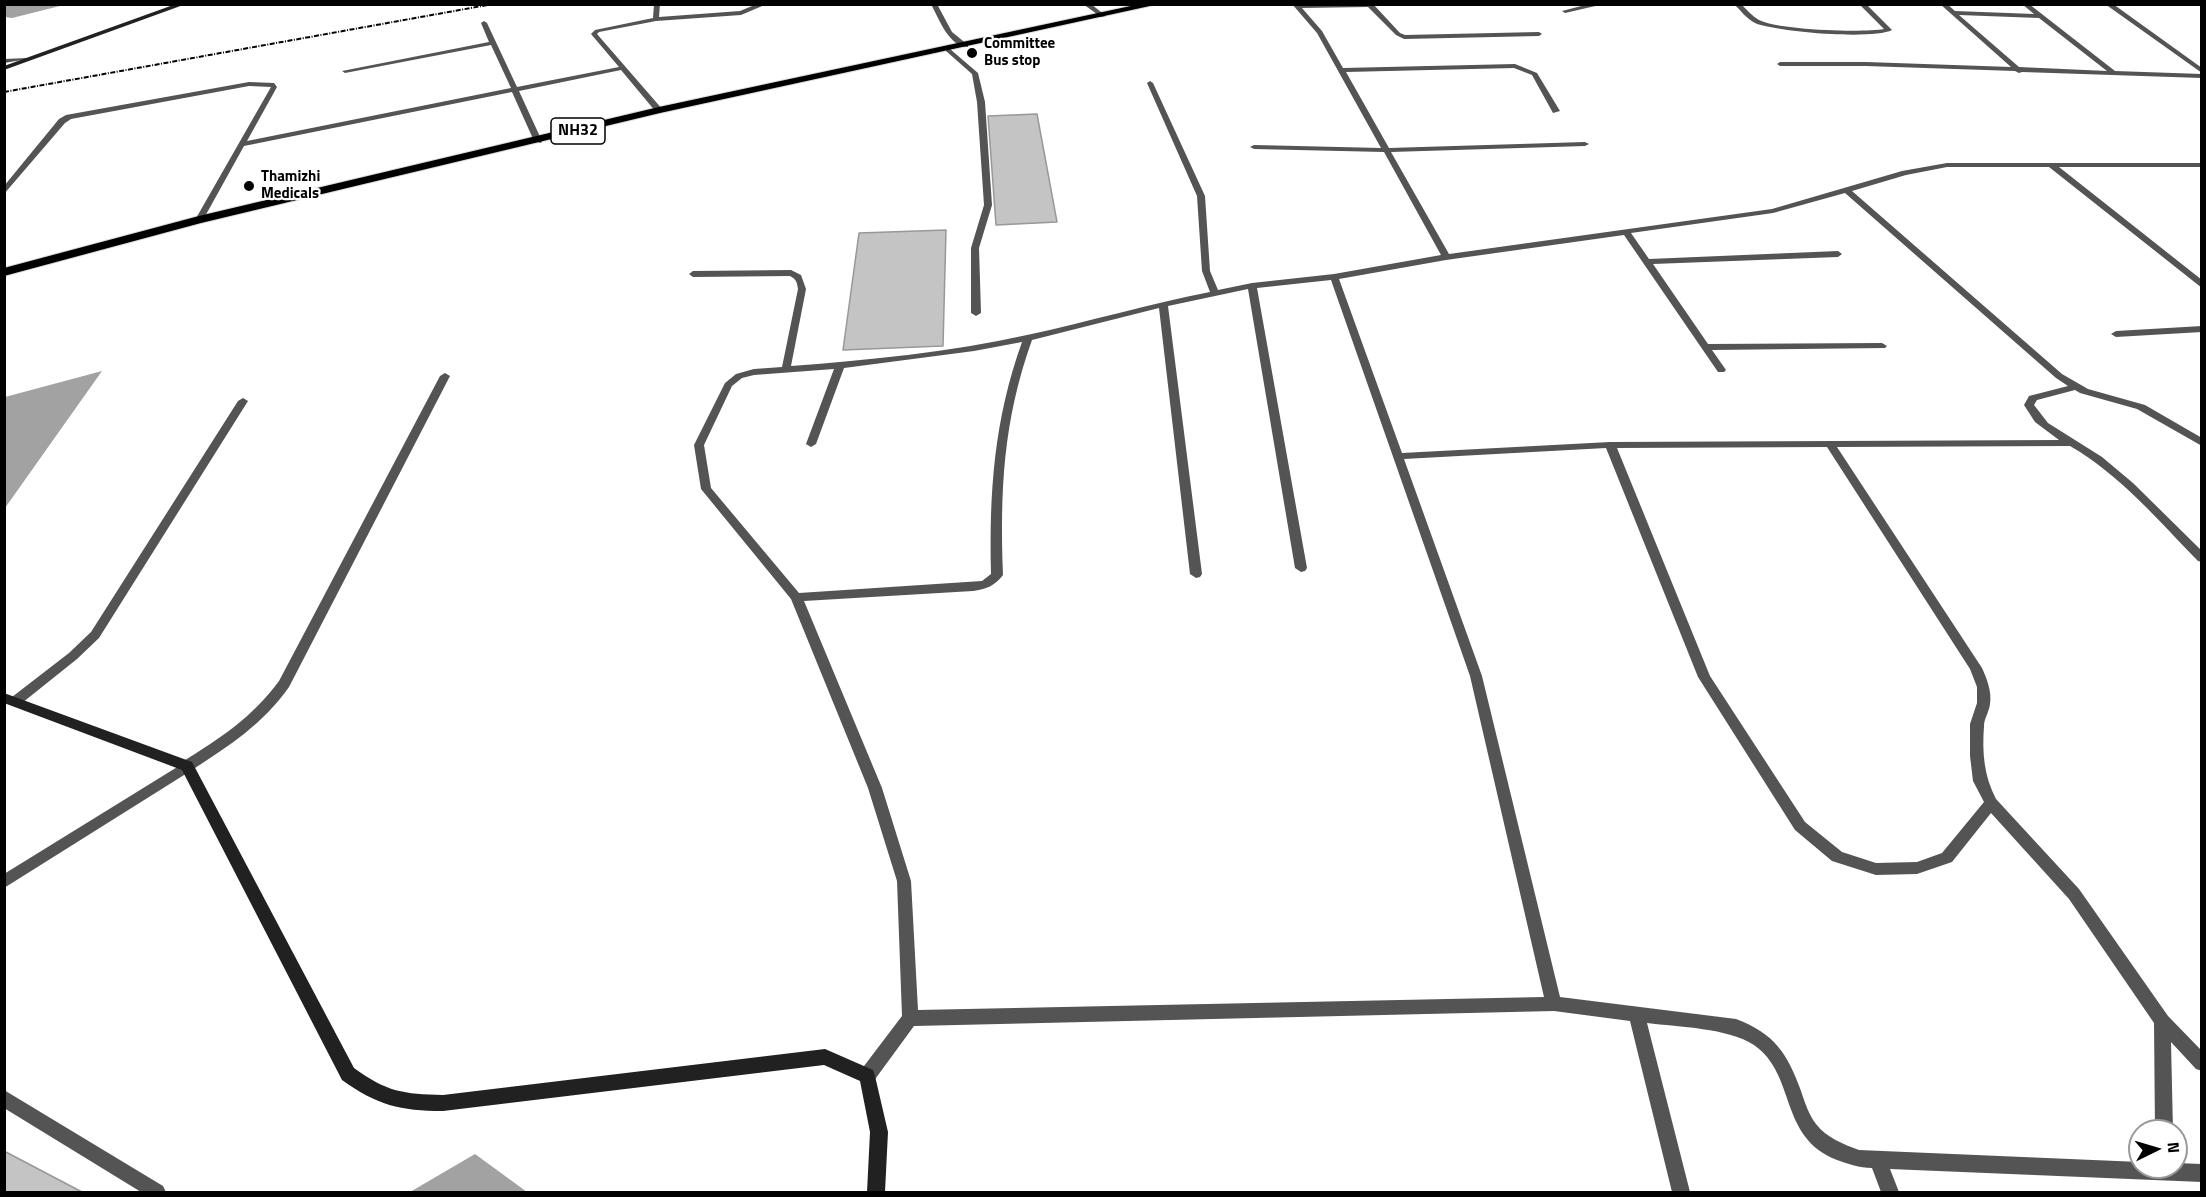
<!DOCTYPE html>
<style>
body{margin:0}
#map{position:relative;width:2206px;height:1197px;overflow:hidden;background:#fff;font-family:"Titillium Web",sans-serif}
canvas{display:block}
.frame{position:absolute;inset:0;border:6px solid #000;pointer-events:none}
.north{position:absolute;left:2128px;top:1119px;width:60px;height:60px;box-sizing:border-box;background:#fff;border:2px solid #999;border-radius:50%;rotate:85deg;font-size:16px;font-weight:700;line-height:24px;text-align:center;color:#000}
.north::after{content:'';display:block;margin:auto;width:21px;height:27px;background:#000;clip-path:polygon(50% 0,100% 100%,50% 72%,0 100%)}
</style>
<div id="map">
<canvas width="2206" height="1197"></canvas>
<div class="frame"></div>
<div class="north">N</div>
</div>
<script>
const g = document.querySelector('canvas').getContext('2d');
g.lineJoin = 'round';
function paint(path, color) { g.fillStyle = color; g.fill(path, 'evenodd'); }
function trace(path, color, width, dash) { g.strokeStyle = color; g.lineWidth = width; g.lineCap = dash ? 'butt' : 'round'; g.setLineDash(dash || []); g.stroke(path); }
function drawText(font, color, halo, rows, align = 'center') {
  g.font = font + ' "Titillium Web",sans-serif'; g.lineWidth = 4.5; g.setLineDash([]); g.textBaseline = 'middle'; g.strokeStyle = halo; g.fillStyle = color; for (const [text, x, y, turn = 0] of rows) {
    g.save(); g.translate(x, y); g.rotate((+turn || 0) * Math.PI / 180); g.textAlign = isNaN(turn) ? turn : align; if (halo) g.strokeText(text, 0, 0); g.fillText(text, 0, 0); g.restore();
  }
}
paint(new Path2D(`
 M5 4H64V5L12 18 5 17Z
 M102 371 5 508V397Z
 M475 1154 527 1192H410Z`), '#a2a2a2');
const building = new Path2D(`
 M1037 114 1057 222 996 225 988 116Z
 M946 230 943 346 843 350 859 233Z
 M4 1151 82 1192H4Z`);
paint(building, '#c4c4c4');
trace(building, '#989898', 1.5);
const highway = new Path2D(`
 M1140 4H1159L660 113 201 223 4 276V268L199 216 659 107Z`);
trace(highway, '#dbdbdb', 2);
paint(new Path2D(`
 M946 49H950L978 73 985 102 992 205 979 248 981 313 976 316 971 313V248L984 205 977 102 972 74 946 51Z
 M27 58 28 59 4 63V59Z
 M187 761 192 762 194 766 192 770 4 888V874Z
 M4 1090 163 1186 166 1192H141L4 1108Z`), '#545454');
paint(new Path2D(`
 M654 4H660L659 17 740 11 757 4H767L741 15 656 21 599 32 597 34 663 110 656 112 621 70 519 91 542 141 541 143 534 141 512 92 244 146 203 220 196 222 195 220 271 87 249 86 71 119 65 123 4 194V186L59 119 66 115 249 82 274 83 277 87 247 141 511 88 491 45 345 73 342 71 489 42 481 23 484 21 487 23 517 87 619 67 591 34 595 30 653 18Z
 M931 4H937L952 32 968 45V47C949 47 939 19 931 4Z
 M1083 4H1091L1106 16 1101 17Z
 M1292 4H1373L1400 33 1405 35 1539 32 1542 34 1539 36 1404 39 1396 35 1368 7 1302 8 1322 31 1343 68 1515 64 1537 73 1560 111 1553 113 1532 75 1514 68 1346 72 1389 148 1585 142 1589 144 1585 146 1391 152 1449 254 1772 209 1902 171 1947 163H2202V167H2059L2202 280V288L2049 167H1947L1906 175 1852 191 2062 374 2088 389 2145 405 2202 438V446L2137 409 2080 393 2075 390 2037 400 2034 405 2048 423 2102 457 2133 483 2202 551V562L2198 561C2158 520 2120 475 2070 446L1837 447 1982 668C1987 679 1992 692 1990 704 1989 712 1984 719 1984 726 1982 753 1984 776 1996 799L2079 889 2168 1016 2202 1051V1071L2196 1069 2171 1042 2173 1131H2155L2154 1023 2069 899 1991 813 1952 862 1917 874 1876 875 1832 861 1795 830 1698 677 1606 448 1404 459 1482 676 1560 997 1736 1019C1775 1034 1787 1053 1801 1091 1805 1103 1809 1115 1816 1124 1827 1138 1843 1144 1859 1150L2140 1162V1167H2176V1163L2202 1164V1182L1890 1169 1899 1192H1881L1872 1168C1859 1168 1849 1164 1837 1160 1778 1137 1797 1075 1754 1045 1728 1028 1679 1027 1647 1023L1690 1192H1672L1630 1021 1554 1011 914 1026 873 1082 867 1084 861 1082 859 1076 861 1070 902 1016 897 881 868 788 791 599 701 489 694 445 725 383 736 374 754 369 782 367 798 289C797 282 796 279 790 276L693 277 689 274 693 271 791 270 801 275 806 289 791 366C870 360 950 352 1027 335 1088 322 1148 304 1210 292L1202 271 1197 196 1147 83 1150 81 1153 83 1205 196 1210 271 1218 290 1252 283 1334 274 1441 255 1384 152 1254 149 1250 147 1254 145 1381 148 1317 33ZM1845 193 2056 378 2068 386 2029 396 2024 405 2035 422 2059 440 1610 442 1402 453 1339 279 1446 260 1624 235 1718 372H1724L1726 370 1712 350 1885 348 1887 346 1882 343 1708 344 1653 264 1838 257 1842 254 1838 251 1649 259 1631 233 1773 213ZM1331 280 1470 676 1544 997 918 1010 911 881 882 788 804 601 973 591C986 589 995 586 1003 575 1000 490 1003 421 1032 340L1159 308 1190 574 1196 578 1200 577 1202 574 1168 306 1248 289 1295 568 1301 572 1305 571 1307 568 1257 288ZM1022 342C994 420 989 492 991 574L982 581 799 593 711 488 704 445 732 386 742 378 754 375 834 369 806 444 811 447 816 444 844 368 974 351ZM1827 447 1970 669 1977 687V703L1970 724V756L1973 781 1984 802 1942 853 1917 862 1876 863 1842 852 1805 822 1710 676 1617 448Z
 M1589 4H1604L1565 13 1562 11Z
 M1734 4H1741C1747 10 1752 16 1759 20 1779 30 1861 33 1884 29L1859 4H1866L1892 30C1873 40 1776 32 1755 23 1747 19 1741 11 1734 4Z
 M1940 4H1947L1955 11 2034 14 2022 4H2029L2115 71 2202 74V78L2022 72 2019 73 2015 71 1866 66H1780L1777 64 1780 62H1866L2011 67ZM1959 15 2039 18 2107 71 2019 67Z
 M2105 4H2113L2202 68V73Z
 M2202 326V332L2116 337 2111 334 2116 331Z
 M445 373 450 376 289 687C263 724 229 746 192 770L187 771 182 770 180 766 182 762C219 739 253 717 279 681L440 376Z
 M243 398 248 401 99 638 77 659 22 703H12L10 700 12 697 69 653 91 632 238 401Z`), '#545454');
paint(new Path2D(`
 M176 4H186L4 70V66Z
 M4 693 192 762 354 1068C387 1092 403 1094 443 1095L825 1049 873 1070 875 1076 888 1132 885 1192H867L870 1132 860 1081 824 1065 443 1111C400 1111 377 1105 342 1080L182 770 4 703Z`), '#212121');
paint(highway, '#000');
trace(new Path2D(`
 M4 92 493 4`), '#000', 2, [5, 1.5, 1, 1.5]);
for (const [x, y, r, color] of [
 [972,53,6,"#000"],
 [249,186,6,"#000"]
]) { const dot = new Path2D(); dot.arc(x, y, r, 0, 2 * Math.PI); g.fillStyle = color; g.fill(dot); trace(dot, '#fff', 2); }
drawText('bold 15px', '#000', '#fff', [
 ["Committee",984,44],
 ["Bus stop",984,61],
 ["Thamizhi",261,177],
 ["Medicals",261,194]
], 'left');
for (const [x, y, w] of [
 [578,131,54]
]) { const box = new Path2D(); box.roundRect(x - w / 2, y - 13, w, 26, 4.5); g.fillStyle = '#fff'; g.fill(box); trace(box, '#000', 1.5); }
drawText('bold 16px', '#000', null, [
 ["NH32",578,131]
]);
</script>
